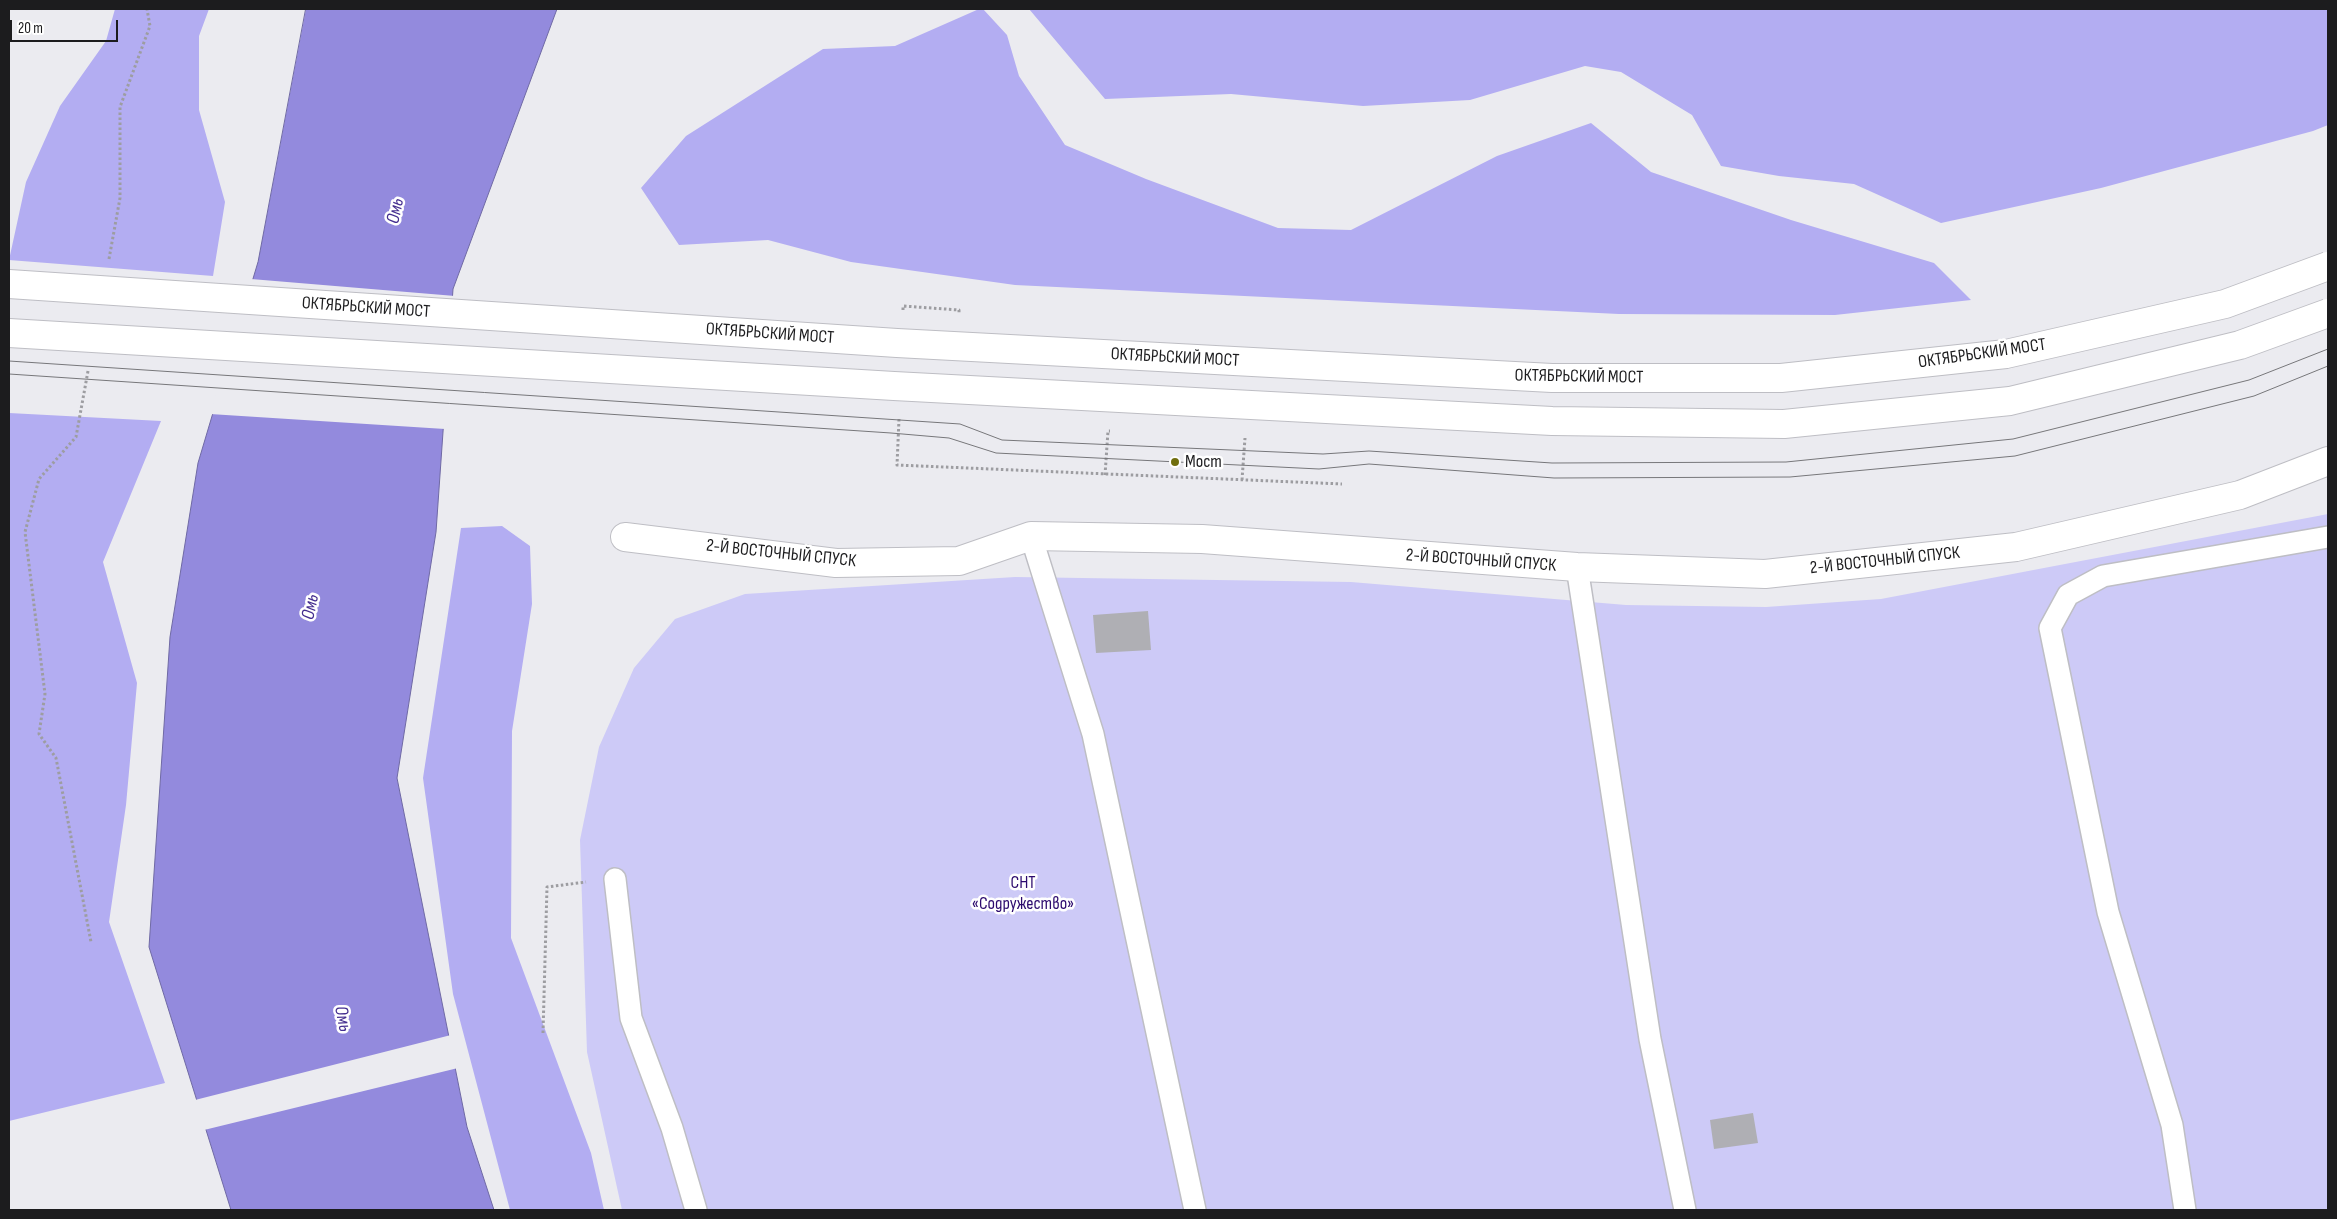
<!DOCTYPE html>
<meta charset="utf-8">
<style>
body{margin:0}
#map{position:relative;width:2337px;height:1219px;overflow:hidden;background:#ebebf0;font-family:"Sofia Sans Condensed",sans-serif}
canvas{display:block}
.frame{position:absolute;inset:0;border:10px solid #1c1c1e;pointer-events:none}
.scale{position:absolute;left:10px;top:20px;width:108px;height:22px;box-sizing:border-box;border:2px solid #1c1c1e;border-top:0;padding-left:6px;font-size:15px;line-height:18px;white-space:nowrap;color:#1c1c1e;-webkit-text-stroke:4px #fff;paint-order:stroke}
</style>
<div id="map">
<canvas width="2337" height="1219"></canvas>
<div class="frame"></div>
<div class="scale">20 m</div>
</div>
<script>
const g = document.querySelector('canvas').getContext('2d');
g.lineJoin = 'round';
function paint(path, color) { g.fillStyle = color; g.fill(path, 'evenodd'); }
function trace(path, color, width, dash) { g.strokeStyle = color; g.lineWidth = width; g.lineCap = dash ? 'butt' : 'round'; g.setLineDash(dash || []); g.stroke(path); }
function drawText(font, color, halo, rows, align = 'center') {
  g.font = font + ' "Sofia Sans Condensed",sans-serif'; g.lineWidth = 5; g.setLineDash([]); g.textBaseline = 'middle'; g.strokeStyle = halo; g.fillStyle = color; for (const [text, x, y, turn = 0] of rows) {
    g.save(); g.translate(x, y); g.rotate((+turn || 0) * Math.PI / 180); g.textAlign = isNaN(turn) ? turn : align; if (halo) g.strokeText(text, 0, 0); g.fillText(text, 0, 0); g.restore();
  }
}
paint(new Path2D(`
 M2328 514V1210H622L587 1052 580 840 599 747 634 668 675 619 745 594 1015 577 1351 582 1626 605 1766 607 1881 599Z`), '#cdcaf7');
paint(new Path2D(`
 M115 9H209L199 36V110L225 202 213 276 9 260 26 182 60 106 106 41Z
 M979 9H983L1007 35 1019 76 1065 145 1146 179 1278 228 1351 230 1497 156 1591 123 1651 172 1791 220 1934 263 1971 300 1835 315 1619 314 1015 285 851 262 768 240 679 245 641 188 686 136 823 49 895 46Z
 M1029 9H2328V125L2313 131 2101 188 1941 223 1854 184 1779 176 1721 166 1692 115 1621 72 1585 66 1470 100 1363 106 1231 94 1105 99Z
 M9 413 161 421 103 562 137 683 126 805 109 922 165 1083 9 1121Z
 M502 526 530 546 532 604 512 731 511 938 591 1153 604 1210H510L453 994 423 778 461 528Z`), '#b3adf2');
const water = new Path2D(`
 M306 9H557L453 289 436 532 397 778 467 1127 494 1210H231L149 947 170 637 198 463 258 262Z`);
paint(water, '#938add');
trace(water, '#6f69a4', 1);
paint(new Path2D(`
 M251 279 455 296 445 429 210 414Z
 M451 1035 458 1068 204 1130 195 1100Z`), '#ebebf0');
paint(new Path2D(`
 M1148 611 1151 650 1096 653 1093 615Z
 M1753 1113 1758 1143 1714 1149 1710 1120Z`), '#afafb4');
const service = new Path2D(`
 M1031 536 1093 734 1195 1210
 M1577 567 1650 1039 1685 1210
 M615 879 631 1018 672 1128 696 1210
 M2185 1210 2172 1125 2108 912 2050 628 2068 595 2103 576 2328 537`);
const minor = new Path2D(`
 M625 537 836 563 959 561 1031 536 1202 539 1577 567 1765 574 2016 547 2240 495 2328 461`);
trace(service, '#bebec4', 24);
trace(minor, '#bebec4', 30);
trace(new Path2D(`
 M109 259 120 198V107L150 26 147 9
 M903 310V306L959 310V313
 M88 371 76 437 39 479 25 532 45 694 39 734 56 758 91 942
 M899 419 897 465 1342 484
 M1105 475 1108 431H1110
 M1242 480 1245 438
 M543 1033 547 887 586 882`), '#9d9da1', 3, [2.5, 2.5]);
trace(service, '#fff', 21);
trace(minor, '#fff', 28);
trace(new Path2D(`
 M9 361 960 424 1002 440 1323 454 1369 451 1552 463 1786 462 2013 439 2249 380 2328 349
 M9 374 891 433 949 438 996 453 1319 469 1369 464 1554 478 1790 477 2015 456 2254 396 2328 366`), '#77777a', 1);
const secondaryBridge = new Path2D(`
 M9 284 897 343 1552 378H1781L2006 354 2225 304 2328 266
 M9 333 894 386 1552 421 1784 424 2010 401 2240 345 2328 313`);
trace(secondaryBridge, '#bebec4', 30, []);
trace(secondaryBridge, '#fff', 28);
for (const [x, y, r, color] of [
 [1175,462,5,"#706e0e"]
]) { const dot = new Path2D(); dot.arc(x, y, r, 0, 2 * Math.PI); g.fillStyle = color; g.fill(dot); trace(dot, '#fff', 2); }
drawText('18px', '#1c1c1e', '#fff', [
 ["ОКТЯБРЬСКИЙ МОСТ",366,308,4],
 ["ОКТЯБРЬСКИЙ МОСТ",770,334,4],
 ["ОКТЯБРЬСКИЙ МОСТ",1982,354,-8],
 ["ОКТЯБРЬСКИЙ МОСТ",1175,358,3],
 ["ОКТЯБРЬСКИЙ МОСТ",1579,377,1],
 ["2-Й ВОСТОЧНЫЙ СПУСК",781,554,6],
 ["2-Й ВОСТОЧНЫЙ СПУСК",1481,561,4],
 ["2-Й ВОСТОЧНЫЙ СПУСК",1885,561,-6]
]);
drawText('18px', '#1c1c1e', '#fff', [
 ["Мост",1185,462]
], 'left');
drawText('18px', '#2c0a6e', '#fff', [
 ["СНТ",1023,883],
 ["«Содружество»",1023,904]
]);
drawText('italic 19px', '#452f90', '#fff', [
 ["Омь",396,211,-78],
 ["Омь",311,607,-78],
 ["Омь",342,1019,79]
]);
</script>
